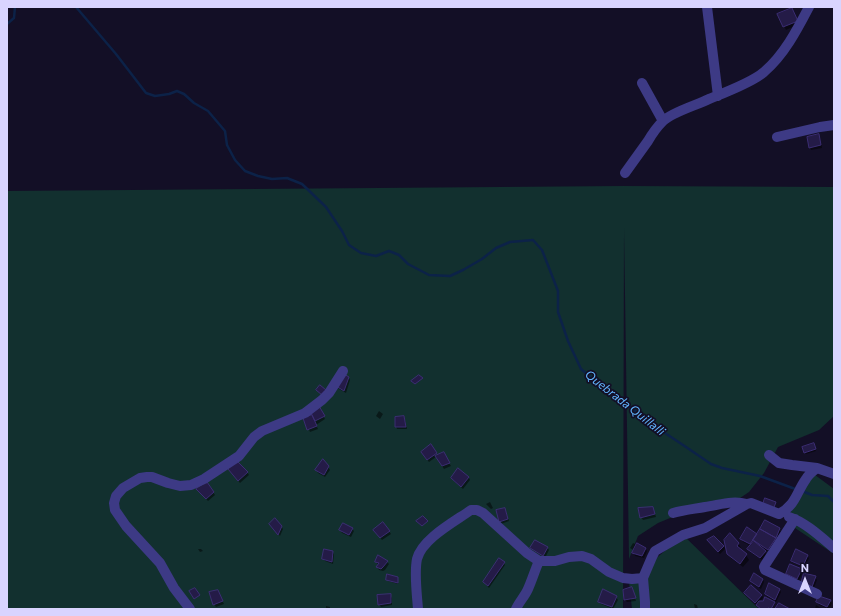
<!DOCTYPE html>
<style>
body{margin:0}
#map{position:relative;width:841px;height:616px;overflow:hidden;background:#130f26;font-family:Commissioner,sans-serif}
canvas{display:block}
.frame{position:absolute;inset:0;border:8px solid #d9d4ff;pointer-events:none}
.north{position:absolute;left:785px;top:560px;width:40px;height:40px;-webkit-text-stroke:3px #130f26;paint-order:stroke;rotate:0deg;font-size:11px;font-weight:700;line-height:16px;text-align:center;color:#d9d4ff}
.north::after{content:'';display:block;margin:auto;width:14px;height:18px;background:#d9d4ff;clip-path:polygon(50% 0,100% 100%,50% 72%,0 100%)}
</style>
<div id="map">
<canvas width="841" height="616"></canvas>
<div class="frame"></div>
<div class="north">N</div>
</div>
<script>
const g = document.querySelector('canvas').getContext('2d');
g.lineJoin = 'round';
function paint(path, color) { g.fillStyle = color; g.fill(path, 'evenodd'); }
function trace(path, color, width, dash) { g.strokeStyle = color; g.lineWidth = width; g.lineCap = dash ? 'butt' : 'round'; g.setLineDash(dash || []); g.stroke(path); }
function drawText(font, color, halo, rows, align = 'center') {
  g.font = font + ' Commissioner,sans-serif'; g.lineWidth = 3.5; g.setLineDash([]); g.textBaseline = 'middle'; g.strokeStyle = halo; g.fillStyle = color; for (const [text, x, y, turn = 0] of rows) {
    g.save(); g.translate(x, y); g.rotate((+turn || 0) * Math.PI / 180); g.textAlign = isNaN(turn) ? turn : align; if (halo) g.strokeText(text, 0, 0); g.fillText(text, 0, 0); g.restore();
  }
}
paint(new Path2D(`
 M623 186 834 187V416L819 430 778 447 764 473 749 492 734 502 687 511 658 523 638 536 629 559 624 228 623 609H7V191Z
 M807 469 834 489V554L789 524 794 495Z
 M683 535 759 609H632L629 582Z`), '#12302f');
paint(new Path2D(`
 M791 9 799 24 786 30 779 15Z
 M819 136 820 138 822 148 811 150 810 147Z
 M349 378 350 380 346 393 339 389 337 386Z
 M319 408 325 419 316 425 318 429 310 432 304 419 313 416Z
 M379 411 383 414 380 419 376 416Z
 M404 417 405 420 407 429H397L396 426Z
 M814 444 816 451 806 454 804 448Z
 M431 446 437 456 443 453 451 466 444 469 436 457 429 462 423 455Z
 M328 467 330 470 325 477 318 473 316 470Z
 M458 470 469 478 470 480 463 489 454 481 452 478Z
 M231 472H247L249 475 240 483Z
 M207 483 215 495 208 501 198 490Z
 M490 502 493 508 491 509 486 504Z
 M654 511 656 517 643 520 641 517Z
 M506 512 509 521 501 524 500 521Z
 M281 526 283 529 280 536 272 527Z
 M352 529 354 531 351 537 342 533 340 530Z
 M779 529 781 532 769 552 761 547 760 548 765 552 766 554 762 560 750 552 749 549 751 546 743 542 741 539Z
 M389 531 391 534 382 540 376 533Z
 M633 543 645 548 647 551 644 558 635 556 634 553 635 551 630 548Z
 M710 543 724 546 725 549 720 554Z
 M738 543 741 548 740 550 746 555 749 560 743 567 731 558 728 553Z
 M547 547 549 550 545 558 533 550 531 548Z
 M198 549H201L203 551 200 552Z
 M332 552 334 554 333 564 325 561 323 558Z
 M807 556 809 558 805 566 793 561V563L792 561Z
 M376 562H387L389 564 385 570 383 571 379 570 377 567 378 565Z
 M504 563 505 565 489 588 484 582Z
 M801 569 803 572 798 582 789 577 787 574Z
 M387 575 398 580V584L388 581Z
 M815 577 817 580 813 590 804 586Z
 M763 579 764 582 761 589 753 584 751 581Z
 M751 587 762 595 763 598 759 602 773 603 770 609H761L747 596 745 593Z
 M632 588 636 601 627 602 625 600Z
 M780 590 781 592 776 602 767 596 766 594Z
 M219 594 224 604 216 607 214 604Z
 M390 595 392 598V605L381 607 379 604Z
 M616 597 618 600 613 609 601 604 599 602Z
 M830 601 832 603 829 609 819 605 818 602Z
 M694 604 697 605 698 609H695Z
 M816 605 821 608 823 609H815Z
 M326 606 330 607V609H326Z`), '#0007');
trace(new Path2D(`
 M76 7 116 54 146 93 155 96 169 94 177 91 184 94 194 103 208 111 225 131 227 145 235 160 245 171 258 176 272 179 287 178 302 184 326 207 342 231 349 245 361 253 376 256 389 251 399 255 408 264 429 275 450 276 463 270 482 259 496 248 510 242 533 240 542 250 558 291V312L568 341 581 369 595 381 665 433 686 447 711 464 722 468 760 476 798 490
 M7 24 14 18 15 7
 M802 491 812 495 828 496 834 502`), '#0c2248', 2.5);
const building = new Path2D(`
 M792 8 798 21 783 27 777 14Z
 M819 134 821 145 809 148 807 137Z
 M344 374 349 377 344 391 336 386Z
 M419 375 423 378 415 384 411 381Z
 M320 385 326 390 322 395 316 390Z
 M319 406 325 416 315 421 310 411Z
 M312 415 317 426 307 430 303 418Z
 M404 416 406 427H395V417Z
 M814 443 816 449 804 453 802 447Z
 M431 444 437 453 427 460 421 452Z
 M444 452 450 463 442 466 435 456Z
 M323 459 329 466 324 475 315 470Z
 M237 461 248 472 238 481 228 469Z
 M458 468 469 477 461 487 451 478Z
 M207 482 214 492 206 499 196 489Z
 M765 498 776 502 773 510 762 507Z
 M653 507 655 514 640 518 638 508Z
 M505 508 508 519 499 522 496 510Z
 M423 516 428 521 422 526 416 521Z
 M275 518 282 526 278 535 269 524Z
 M765 520 780 528 776 538 760 529Z
 M383 522 390 531 380 538 373 530Z
 M343 523 353 528 349 535 339 530Z
 M747 527 757 534 750 544 740 539Z
 M760 529 776 538 768 550 753 540Z
 M730 533 739 543 737 546 747 554 740 564 727 554 724 540Z
 M714 536 724 546 718 552 707 540Z
 M535 540 548 547 543 556 530 548Z
 M754 541 766 551 760 558 747 549Z
 M637 543 646 548 642 556 632 553Z
 M324 549 333 551 332 562 322 559Z
 M796 549 808 555 803 566 791 561Z
 M378 555 388 561 383 567 381 569 376 567 379 563 375 562Z
 M499 558 505 562 488 586 483 582Z
 M790 564 802 569 797 579 786 574Z
 M754 573 763 579 759 587 750 581Z
 M804 573 816 576 812 587 801 584Z
 M387 574 398 577V583L386 580Z
 M769 583 780 589 775 600 765 594Z
 M751 585 762 595 755 603 744 593Z
 M632 587 636 598 624 600 623 590Z
 M195 588 200 595 194 599 189 591Z
 M603 589 617 596 612 607 598 602Z
 M218 590 223 601 213 605 209 592Z
 M391 594V603L378 605 377 595Z
 M819 596 831 600 827 607 816 602Z
 M765 597 775 602 771 609 768 608 767 609H761L756 605 759 601H763Z
 M779 603 790 609H775Z`);
paint(building, '#241b47');
trace(building, '#3b2d73', 1);
trace(new Path2D(`
 M707 7 718 96
 M642 83 663 121
 M777 137 820 127 834 125
 M625 173C633 162 640 152 648 141 652 134 657 127 663 121 672 112 697 105 709 99 724 93 753 82 764 72 784 55 797 30 809 7
 M769 455 779 463 792 465 817 468 834 474
 M673 513C684 510 694 509 705 507 720 505 732 500 747 504
 M789 517C805 522 821 537 834 548
 M795 519 765 565 764 567 765 570 817 594
 M190 609 174 588 160 563 126 526 115 510 114 503 116 496 123 488 140 478 147 477H152L168 483 180 486 191 485 204 479 239 456 254 437 262 431 305 413 322 400 329 393 343 371
 M418 609C417 595 414 573 417 559 422 539 454 522 471 510H477L483 513 527 553 539 561H555L569 557 582 556 591 559 609 572 623 578 632 579 643 578
 M516 609C519 602 525 596 528 589 532 580 535 570 539 561
 M645 609V602L643 578 652 557 655 551 683 535 705 528 747 504 751 503 779 514C796 505 796 493 806 479 808 475 813 471 817 468`), '#3d3a85', 10);
drawText('italic 12px', '#62b6ff', '#130f26', [
 ["Quebrada Quillalli",625,403,38]
]);
</script>
